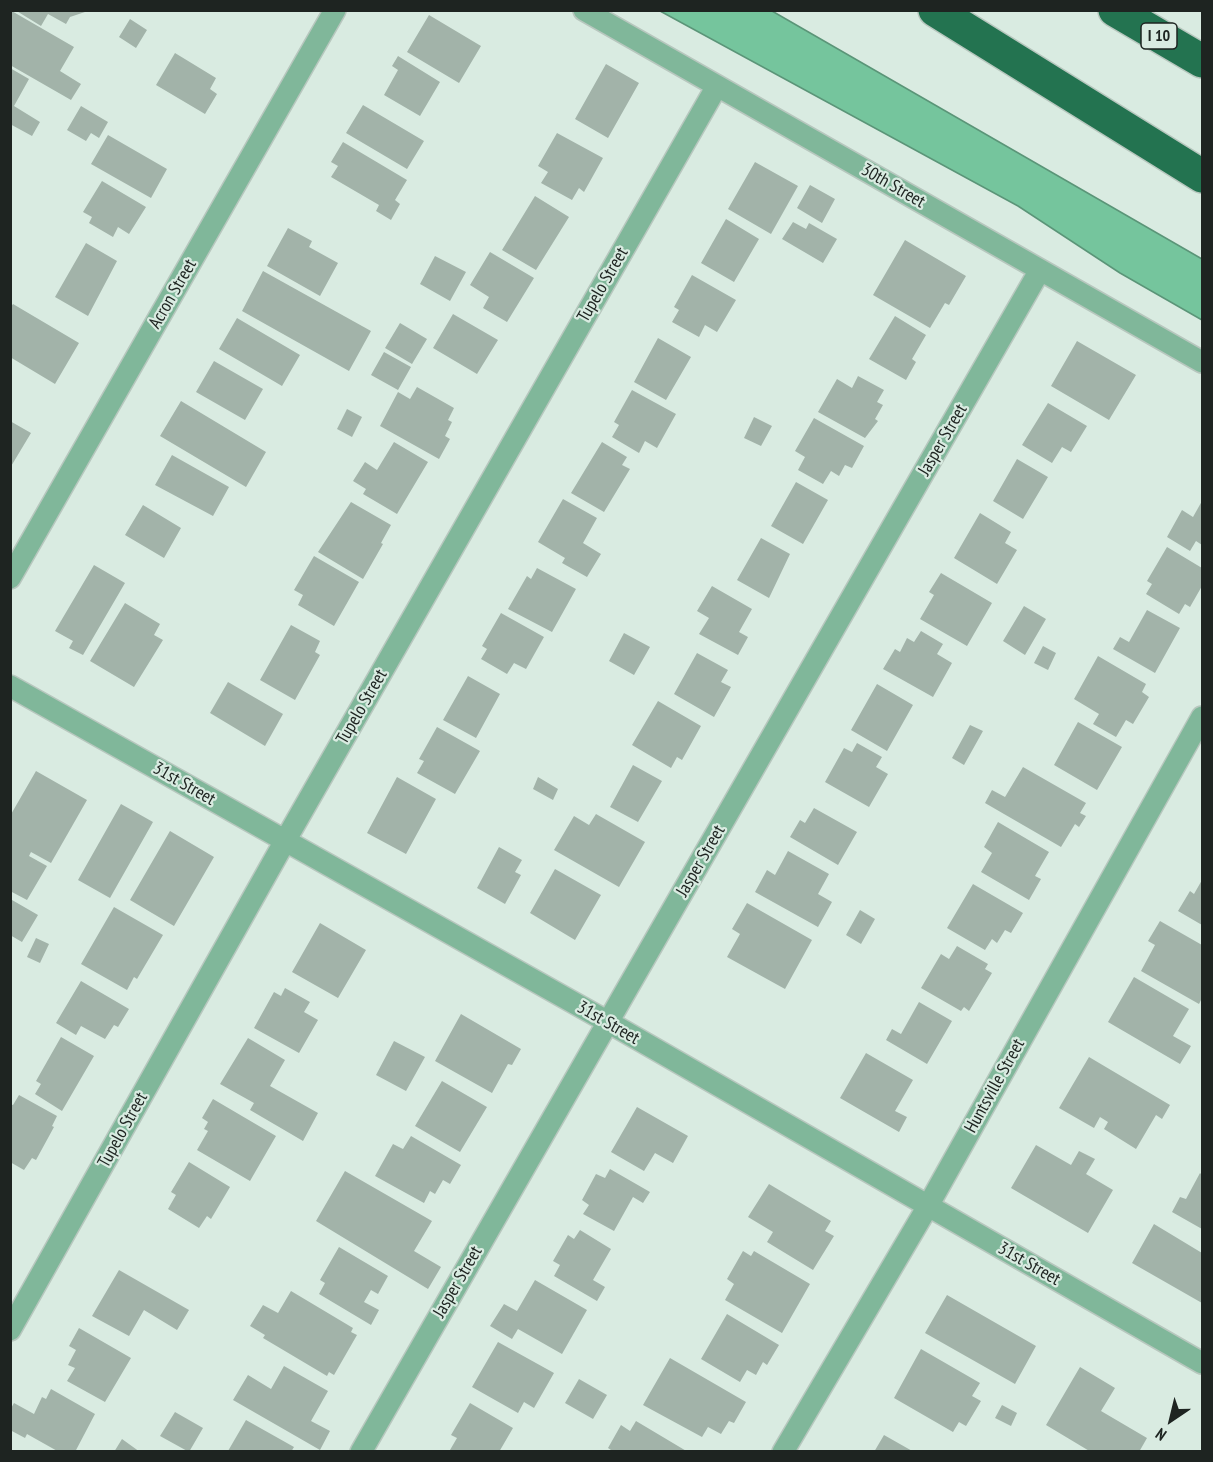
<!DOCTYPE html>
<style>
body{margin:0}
#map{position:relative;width:1213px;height:1462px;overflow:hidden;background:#d9ebe1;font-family:"PT Sans Narrow",sans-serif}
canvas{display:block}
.frame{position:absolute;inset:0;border:12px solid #1e2421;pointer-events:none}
.north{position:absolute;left:1141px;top:1390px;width:60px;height:60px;-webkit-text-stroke:4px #d9ebe1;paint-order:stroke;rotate:215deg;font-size:16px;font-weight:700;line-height:24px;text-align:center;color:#1e2421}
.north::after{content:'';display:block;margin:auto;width:21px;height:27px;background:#1e2421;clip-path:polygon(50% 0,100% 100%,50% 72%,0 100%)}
</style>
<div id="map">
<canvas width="1213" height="1462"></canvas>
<div class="frame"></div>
<div class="north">N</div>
</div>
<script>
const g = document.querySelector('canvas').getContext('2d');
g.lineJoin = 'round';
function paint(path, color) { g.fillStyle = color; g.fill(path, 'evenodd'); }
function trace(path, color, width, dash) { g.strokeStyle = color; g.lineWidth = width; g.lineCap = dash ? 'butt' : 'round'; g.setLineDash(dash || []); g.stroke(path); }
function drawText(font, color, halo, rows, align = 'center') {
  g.font = font + ' "PT Sans Narrow",sans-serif'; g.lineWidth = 4.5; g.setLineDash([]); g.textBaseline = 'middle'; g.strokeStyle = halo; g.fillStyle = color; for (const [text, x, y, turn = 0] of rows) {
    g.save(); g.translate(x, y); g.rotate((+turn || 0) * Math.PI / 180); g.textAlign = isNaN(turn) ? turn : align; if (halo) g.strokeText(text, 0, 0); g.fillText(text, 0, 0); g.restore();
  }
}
const water = new Path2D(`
 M660 11H772L1202 259V320L1120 273 1018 206Z`);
paint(water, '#75c59d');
trace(water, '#5b9578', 1.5);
paint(new Path2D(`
 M10 10 74 47 60 71 81 84 71 100 10 65Z
 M15 10H91L70 17 66 24 48 14 41 26Z
 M429 15 481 46 459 83 407 52Z
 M130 19 147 30 136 48 119 37Z
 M175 53 216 78 210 89 217 94 205 114 156 85Z
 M398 56 440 82 420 116 384 95 398 70 392 66Z
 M606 64 639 83 608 138 575 119Z
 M10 68 29 79 14 106 40 122 32 136 10 124Z
 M363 105 424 141 407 169 346 133Z
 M81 106 108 122 99 138 91 133 86 141 67 130Z
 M557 133 603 158 584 192 579 188 572 200 541 183 548 172 538 166Z
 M108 135 167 169 151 198 91 164Z
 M343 142 407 180 395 200 400 204 391 220 376 211 379 205 331 177 338 166 331 162Z
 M755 162 798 186 771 234 728 209Z
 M102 181 146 207 129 234 118 227 113 237 89 223 92 217 83 212Z
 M810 185 835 199 822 223 797 208Z
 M535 196 569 217 536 270 502 250Z
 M726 219 759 239 734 282 701 263Z
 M793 222 806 229 809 223 837 239 823 263 782 239Z
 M288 228 312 241 309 247 338 263 320 296 267 266Z
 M905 240 966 276 949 305 945 303 930 328 873 295Z
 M86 243 117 261 88 316 55 297Z
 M490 252 534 278 507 322 483 308 489 297 470 285Z
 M435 256 466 272 450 301 420 284Z
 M263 271 371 331 349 371 242 311Z
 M692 275 736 300 717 332 705 325 699 337 672 322 679 310 674 307Z
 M13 304 79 343 55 384 10 357V308Z
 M453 314 498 340 477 374 433 348Z
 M895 316 926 335 912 359 916 362 906 380 869 359Z
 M237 318 300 355 282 386 219 349Z
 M400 323 427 339 412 364 385 348Z
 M658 338 691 357 666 400 634 382Z
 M1077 341 1136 375 1109 420 1051 386Z
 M384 352 411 367 398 390 371 375Z
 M214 361 263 389 245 420 196 392Z
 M858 376 884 390 877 402 883 405 875 419 878 421 865 438 818 412 837 379 852 388Z
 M417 387 454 408 448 420 452 422 445 436 450 439 439 459 380 426 398 392 410 399Z
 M632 390 676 414 657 448 645 441 639 453 612 437 619 425 614 422Z
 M181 401 266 452 246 487 160 436Z
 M1048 403 1087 426 1071 452 1062 447 1052 463 1022 445Z
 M347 409 362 417 352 437 337 429Z
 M754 417 772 426 761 446 744 438Z
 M814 418 864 446 852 468 845 465 839 476 831 471 823 484 798 470 805 457 795 451Z
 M10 421 31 433 10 468Z
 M394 442 428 462 397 514 363 494 366 489 353 481 365 462 377 470Z
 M602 442 627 457 622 465 630 469 604 512 571 493Z
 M172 455 229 487 213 516 155 485Z
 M1017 459 1048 477 1023 519 993 501Z
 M796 482 828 500 803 544 771 526Z
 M563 499 597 518 583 543 601 554 587 577 562 563 565 558 538 542Z
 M1202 501V545L1196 541 1190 551 1167 537 1182 510 1193 517Z
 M351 502 391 525 381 543 383 544 363 579 318 552Z
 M143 505 181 528 164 558 125 535Z
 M980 513 1011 532 1005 543 1017 550 997 584 954 558Z
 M761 538 790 554 769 598 737 580Z
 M1167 547 1202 568V586L1190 607 1185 604 1179 614 1146 594 1152 584 1147 581Z
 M314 556 359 582 334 626 298 605 303 595 294 590Z
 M94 565 125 583 83 655 69 648 73 641 55 631Z
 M537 568 576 589 552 632 508 609 527 576 531 579Z
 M941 573 992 603 967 646 920 619 934 595 929 592Z
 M712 586 752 609 739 632 748 637 738 655 699 634 709 618 697 611Z
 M125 603 160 624 154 635 163 640 134 687 90 661Z
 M1024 606 1046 619 1025 655 1003 641Z
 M1147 610 1180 628 1155 673 1113 649 1120 637 1129 642Z
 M501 613 544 637 526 669 514 663 507 674 481 659 487 649 482 646Z
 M291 625 320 641 315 652 320 655 295 700 260 680Z
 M921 631 943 644 937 654 952 663 933 697 883 669 895 649 900 652 907 638 914 642Z
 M624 633 650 647 634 675 609 661Z
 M1043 646 1056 653 1048 670 1034 663Z
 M697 653 728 670 721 682 731 687 714 717 674 694Z
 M1098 656 1146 684 1142 692 1149 697 1133 724 1126 720 1116 737 1093 724 1099 714 1074 699Z
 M468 676 500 694 476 738 443 720Z
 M228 682 283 714 265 746 210 713Z
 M877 684 913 705 887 751 851 730Z
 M658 701 701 726 682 760 677 757 671 768 632 745Z
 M1078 722 1122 747 1097 790 1054 765Z
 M970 725 983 731 964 765 952 758Z
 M437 727 480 751 455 794 417 773 424 761 419 759Z
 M857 743 882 757 876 767 888 774 869 807 825 782 844 748 852 752Z
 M633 765 662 781 638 822 610 807Z
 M1023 767 1086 803 1080 813 1086 816 1079 827 1075 824 1061 847 985 803 992 790 1005 797Z
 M36 771 87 800 51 863 31 852 29 856 47 866 27 900 10 891V816Z
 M397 777 436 799 406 854 367 833Z
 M538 777 558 789 553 800 533 789Z
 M121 804 153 822 110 898 78 880Z
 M814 808 857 832 838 865 790 837 800 820 805 823Z
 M596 814 645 842 619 887 554 850 574 816 589 825Z
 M998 822 1049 852 1035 876 1041 879 1029 900 981 872 992 853 984 847Z
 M170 831 214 857 174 926 130 900Z
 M499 847 522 860 515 872 521 875 505 904 477 888Z
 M788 851 829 874 818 894 832 902 818 927 755 892 767 870 775 875Z
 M555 869 601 895 575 940 530 913Z
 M1202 880V925L1178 911 1190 891 1194 894Z
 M973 884 1023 913 1011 933 1005 930 997 943 992 939 985 950 947 928Z
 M12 900 38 915 22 942 10 935Z
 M747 903 812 940 785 989 727 957 740 934 732 929Z
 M114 907 163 935 137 979 134 977 127 990 81 964Z
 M860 910 875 919 861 944 846 935Z
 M1160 921 1202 945V998L1199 1004 1141 971 1155 945 1148 941Z
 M320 923 366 950 338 998 292 972Z
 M36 938 49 944 40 963 27 957Z
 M957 946 988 964 985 969 992 973 969 1011 964 1007 961 1011 921 988 941 954 949 959Z
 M1134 977 1189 1009 1173 1036 1191 1046 1180 1064 1108 1022Z
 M81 981 129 1009 118 1027 114 1025 105 1039 81 1026 76 1035 56 1023Z
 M285 988 310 1002 304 1012 318 1020 299 1053 254 1028 274 992 281 996Z
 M919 1002 952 1021 927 1064 886 1040 892 1029 901 1034Z
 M461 1014 521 1049 512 1065 508 1064 492 1093 435 1061Z
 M61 1037 94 1056 62 1111 35 1094 41 1084 36 1081Z
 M248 1038 285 1060 270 1086 318 1113 303 1141 250 1110 254 1103 220 1084Z
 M394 1041 425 1057 406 1091 376 1075Z
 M866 1053 913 1080 895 1111 907 1117 899 1132 840 1098Z
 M1089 1057 1170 1105 1162 1119 1156 1115 1136 1149 1104 1129 1108 1122 1100 1117 1094 1128 1059 1108Z
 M442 1081 487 1107 460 1152 415 1126Z
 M19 1095 57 1116 52 1126 54 1127 36 1160 32 1158 24 1170 10 1162V1104L13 1105Z
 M213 1099 276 1136 250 1181 197 1150 208 1131 204 1129 208 1122 202 1118Z
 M637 1107 688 1136 673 1163 655 1153 644 1171 611 1152Z
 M411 1136 461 1165 450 1184 443 1180 435 1194 430 1191 424 1203 375 1176 393 1144 403 1149Z
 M1036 1145 1071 1165 1079 1151 1095 1159 1086 1174 1113 1190 1088 1233 1011 1188Z
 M189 1162 230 1187 211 1219 207 1216 199 1228 168 1209 176 1195 171 1192Z
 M610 1169 650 1192 643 1203 633 1197 614 1231 583 1214 589 1205 582 1200 596 1174 605 1178Z
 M345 1171 432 1221 414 1251 441 1267 428 1289 316 1221Z
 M1200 1173 1202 1175V1229L1172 1212 1180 1197 1186 1199Z
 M769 1184 831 1221 825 1231 834 1236 813 1270 767 1242 773 1232 748 1217Z
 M1154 1224 1202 1253V1303L1132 1263Z
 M580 1230 611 1249 593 1280 605 1287 597 1301 554 1276 560 1265 553 1261 568 1235 574 1239Z
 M339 1247 388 1276 378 1294 371 1290 364 1302 379 1310 371 1325 319 1294 325 1283 320 1280Z
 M743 1251 751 1256 754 1251 810 1284 782 1333 725 1300 734 1284 727 1279Z
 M119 1270 189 1310 177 1330 144 1310 129 1336 92 1316Z
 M535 1280 587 1310 562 1354 518 1329 512 1339 490 1326 504 1304 517 1311Z
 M291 1291 353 1328 351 1332 357 1335 334 1375 329 1372 327 1376 263 1338 265 1335 250 1326 263 1305 278 1313Z
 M947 1295 1036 1346 1015 1384 925 1333Z
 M727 1314 779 1345 767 1365 763 1362 756 1375 747 1370 740 1382 701 1359Z
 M79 1328 131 1358 105 1402 67 1381 75 1368 68 1365 76 1350 69 1346Z
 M498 1342 554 1373 534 1408 524 1402 518 1413 472 1387Z
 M921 1349 980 1383 972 1396 981 1401 966 1426 959 1422 953 1432 894 1398Z
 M670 1358 746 1402 734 1423 729 1421 721 1434 708 1427 702 1437 643 1405Z
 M284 1366 328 1391 311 1421 330 1431 320 1450 233 1400 248 1375 271 1389Z
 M1080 1367 1115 1388 1101 1411 1147 1438 1139 1452H1091L1046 1425Z
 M579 1379 607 1395 593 1419 565 1403Z
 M51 1389 95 1414 75 1452H59L27 1434 25 1438 10 1430V1410L14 1403 34 1414 42 1397 46 1399Z
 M470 1403 513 1428 499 1452 450 1450 457 1438 451 1435Z
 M1002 1405 1017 1413 1011 1426 995 1418Z
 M175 1412 203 1428 189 1452 160 1436Z
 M246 1420 294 1447 291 1452 228 1451Z
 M636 1421 688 1452H614L608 1448 621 1425 630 1431Z
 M884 1435 914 1452H874Z
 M122 1439 140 1452H114Z`), '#a2b3a9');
const street = new Path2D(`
 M584 10 1202 362
 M10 578 335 10
 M10 686 608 1022 1202 1363
 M10 1330 285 841 717 86
 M361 1452 1040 270
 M783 1452 928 1206 1202 717`);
const highway = new Path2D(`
 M935 10 1202 176
 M1115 10 1202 61`);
trace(street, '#b7c7be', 24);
trace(highway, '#b7c7be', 36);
trace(street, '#80b79a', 21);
trace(highway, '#237350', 33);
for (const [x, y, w] of [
 [1159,36,36]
]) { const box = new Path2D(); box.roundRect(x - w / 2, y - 13, w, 26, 4.5); g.fillStyle = '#d9ebe1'; g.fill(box); trace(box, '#1e2421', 1.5); }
drawText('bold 16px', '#1e2421', null, [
 ["I 10",1159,36]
]);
drawText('18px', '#1e2421', '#d9ebe1', [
 ["30th Street",893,186,30],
 ["Tupelo Street",603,285,-60],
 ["Acron Street",173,294,-60],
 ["Jasper Street",943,440,-60],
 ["Tupelo Street",362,707,-60],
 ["31st Street",184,784,30],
 ["Jasper Street",701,861,-60],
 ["31st Street",608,1023,30],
 ["Huntsville Street",995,1086,-61],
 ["Tupelo Street",123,1130,-61],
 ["31st Street",1029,1264,30],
 ["Jasper Street",458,1282,-60]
]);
</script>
